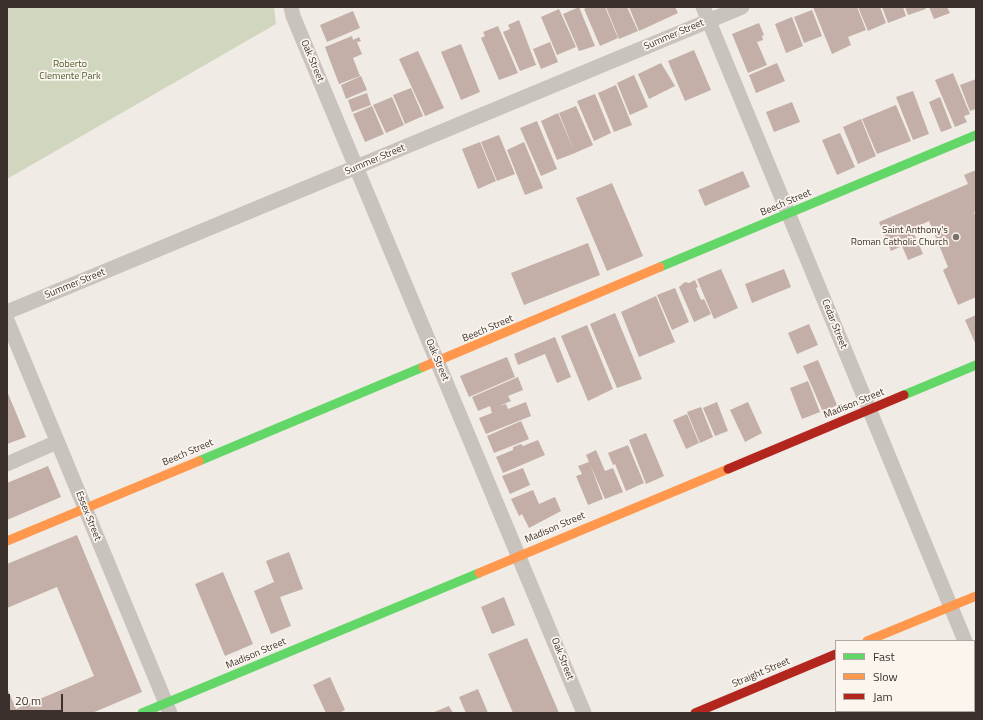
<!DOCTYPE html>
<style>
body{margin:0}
#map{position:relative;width:983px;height:720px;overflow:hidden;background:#f0ebe5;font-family:"Titillium Web",sans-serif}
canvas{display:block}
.frame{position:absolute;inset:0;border:8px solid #3b302b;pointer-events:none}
.legend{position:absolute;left:835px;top:640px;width:140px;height:72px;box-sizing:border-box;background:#fbf5ee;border:1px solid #aea6a0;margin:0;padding:5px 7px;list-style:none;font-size:12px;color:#3b302b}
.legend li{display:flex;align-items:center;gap:8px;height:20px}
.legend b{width:20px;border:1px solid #aea6a0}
.scale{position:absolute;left:8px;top:694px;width:55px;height:18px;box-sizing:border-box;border:2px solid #3b302b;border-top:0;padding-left:5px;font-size:12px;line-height:14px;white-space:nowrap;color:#3b302b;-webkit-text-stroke:3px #fbf5ee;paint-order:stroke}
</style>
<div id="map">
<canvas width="983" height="720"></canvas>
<div class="frame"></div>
<ul class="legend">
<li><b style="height:5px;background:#63d668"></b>Fast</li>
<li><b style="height:5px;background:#ff974d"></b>Slow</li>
<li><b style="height:5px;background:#b3261e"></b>Jam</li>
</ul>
<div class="scale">20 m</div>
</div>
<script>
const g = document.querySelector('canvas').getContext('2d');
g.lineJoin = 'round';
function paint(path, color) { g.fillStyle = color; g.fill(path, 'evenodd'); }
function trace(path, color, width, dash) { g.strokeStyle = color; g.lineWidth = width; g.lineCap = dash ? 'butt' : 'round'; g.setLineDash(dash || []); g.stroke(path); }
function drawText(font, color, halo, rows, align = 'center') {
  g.font = font + ' "Titillium Web",sans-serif'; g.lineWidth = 3.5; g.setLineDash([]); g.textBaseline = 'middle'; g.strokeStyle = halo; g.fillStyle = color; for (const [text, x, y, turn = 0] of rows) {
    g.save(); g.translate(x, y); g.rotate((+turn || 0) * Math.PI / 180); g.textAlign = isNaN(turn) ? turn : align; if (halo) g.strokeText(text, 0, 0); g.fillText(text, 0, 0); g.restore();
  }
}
paint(new Path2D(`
 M7 7H274L276 24 7 179Z`), '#d1d6bf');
paint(new Path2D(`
 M579 7 595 46 579 51 563 14Z
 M588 7H605L618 38 600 46 584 9Z
 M606 7H627L638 31 619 39Z
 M629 7H675L678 13 639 31Z
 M813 7H857L866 30 848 37 851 45 832 54Z
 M858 7H880L886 23 868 31Z
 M882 7H903L906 16 888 23Z
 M905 7H925L926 9 908 15Z
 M929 7H947L950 13 934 19Z
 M559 9 576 47 557 55 541 17Z
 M812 10 822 36 804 43 794 17Z
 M353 11 360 28 327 42 320 25Z
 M792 17 803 46 786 53 775 24Z
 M519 20 536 65 520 71 503 32 510 29 508 25Z
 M759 23 764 35 762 36 763 40 757 42 767 65 748 73 732 34Z
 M498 26 518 73 499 80 481 38 485 36 483 32Z
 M352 36 353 40 359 37 361 41 357 42 362 54 353 58 360 76 339 84 325 47Z
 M550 42 558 62 541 69 533 49Z
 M461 44 480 92 461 100 441 52Z
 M694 50 711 90 685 101 668 61Z
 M418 51 444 108 425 116 399 59Z
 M661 63 675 86 649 99 638 74Z
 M777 63 785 81 756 93 749 75Z
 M953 73 970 114 964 116 967 122 955 127 935 80Z
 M634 75 648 107 630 115 617 83Z
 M361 76 367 90 346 99 341 85Z
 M976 79V109L970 111 960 85Z
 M616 85 632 125 614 132 598 93Z
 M411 88 423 116 405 124 393 95Z
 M913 91 929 134 913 140 896 97Z
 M367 93 371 105 352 112 348 100Z
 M595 94 611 133 594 141 577 101Z
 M392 97 404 125 386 133 373 105Z
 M940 97 952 128 941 132 929 102Z
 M792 102 800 122 774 132 766 112Z
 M896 105 911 141 877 154 862 119Z
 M372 106 384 134 365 142 353 114Z
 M576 106 593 145 575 153 559 113Z
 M558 113 575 153 557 160 541 121Z
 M861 119 876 156 858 164 843 127Z
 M537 121 557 169 541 176 520 128Z
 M840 133 855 167 837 175 822 140Z
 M499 135 515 174 497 181 481 142Z
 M480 142 496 181 478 189 462 149Z
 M524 142 543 188 525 195 507 150Z
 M976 170V211L974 212 976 218V297L958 305 943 270 948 267 929 221 912 229 923 254 908 260 902 246 891 251 879 222 968 184 964 175Z
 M743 171 750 187 705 206 698 190Z
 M612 183 643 256 607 271 576 198Z
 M588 243 600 275 524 305 511 273Z
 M721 269 738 308 714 319 697 279Z
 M784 269 791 287 752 303 745 284Z
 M695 280 698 287 696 288 701 300 704 299 711 314 694 322 679 287 685 282 689 283Z
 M675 288 689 322 672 330 657 295Z
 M656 296 675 342 639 357 621 312Z
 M615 313 642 379 617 388 590 324Z
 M976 315V345L965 320Z
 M809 324 818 345 797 354 788 333Z
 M587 325 613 389 588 401 561 336Z
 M555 337 571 377 557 383 545 354 518 365 514 354Z
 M507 357 515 377 469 397 460 376Z
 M818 360 837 405 823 412 803 366Z
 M518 377 523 390 508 396 511 401 499 406 506 404 508 409 526 402 531 416 486 434 479 418 492 413 491 410 490 406 478 411 472 397Z
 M808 381 820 412 802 419 790 388Z
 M7 391 26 437 7 444Z
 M717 402 728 431 715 436 703 408Z
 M748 402 762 433 745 442 730 410Z
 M701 407 713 437 700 443 687 412Z
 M687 414 699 443 686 449 673 420Z
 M521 421 529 439 494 453 487 436Z
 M646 433 664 476 646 484 629 440Z
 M538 440 545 455 503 473 496 457 513 450V447L521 444 523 446Z
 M628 445 644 483 626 491 615 464 613 465 608 453Z
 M596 450 605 471 613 468 623 492 605 499 590 464 603 499 588 505 576 476 582 474 578 466 589 462 586 455Z
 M48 466 61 497 7 520V483Z
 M523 468 530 485 510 494 502 476Z
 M533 490 539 504 555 497 561 511 529 528 522 514 519 516 511 499Z
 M77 535 142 692 92 713H7V688L16 709 94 676 57 587 7 608V564Z
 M289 552 303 589 280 597 291 626 271 634 254 591 274 582 266 561Z
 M223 572 253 644 225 656 195 584Z
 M504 597 515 625 492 634 481 607Z
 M527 638 559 713H513L488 654Z
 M330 677 345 710 339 713H326L313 685Z
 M478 689 488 713H466L459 697Z
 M449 706 453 713H432Z`), '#c3afa7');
trace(new Path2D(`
 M291 7 293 16 584 713
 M703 7 965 641
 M7 312 742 7
 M7 320 170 713
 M7 464 57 442
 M974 662 976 667`), '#c9c3be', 15);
trace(new Path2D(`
 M660 267 976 135
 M904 395 976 365
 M199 461 423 367
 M142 713 479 573`), '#63d668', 9);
trace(new Path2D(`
 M423 367 660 267
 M7 541 199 461
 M479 573 728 469
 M867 641 976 596`), '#ff974d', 9);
trace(new Path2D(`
 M728 469 904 395
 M695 713 836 654`), '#b3261e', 9);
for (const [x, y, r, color] of [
 [956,237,4,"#7a716c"]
]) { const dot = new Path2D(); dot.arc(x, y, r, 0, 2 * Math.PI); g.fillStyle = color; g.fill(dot); trace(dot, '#fbf5ee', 1.5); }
drawText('10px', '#3b302b', '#fbf5ee', [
 ["Summer Street",674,35,-23],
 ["Oak Street",312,61,67],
 ["Summer Street",375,160,-23],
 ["Beech Street",786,203,-23],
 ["Summer Street",75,284,-22],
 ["Cedar Street",834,324,68],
 ["Beech Street",488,329,-23],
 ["Oak Street",437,360,67],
 ["Madison Street",854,404,-22],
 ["Beech Street",188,453,-23],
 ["Essex Street",88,516,68],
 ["Madison Street",555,528,-23],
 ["Madison Street",256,654,-23],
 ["Oak Street",562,659,68],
 ["Straight Street",761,673,-23]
]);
drawText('10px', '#4a5a2e', '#fbf5ee', [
 ["Roberto",70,65],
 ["Clemente Park",70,77]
]);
drawText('10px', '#3b302b', '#fbf5ee', [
 ["Saint Anthony's",948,231],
 ["Roman Catholic Church",948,243]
], 'right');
</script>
